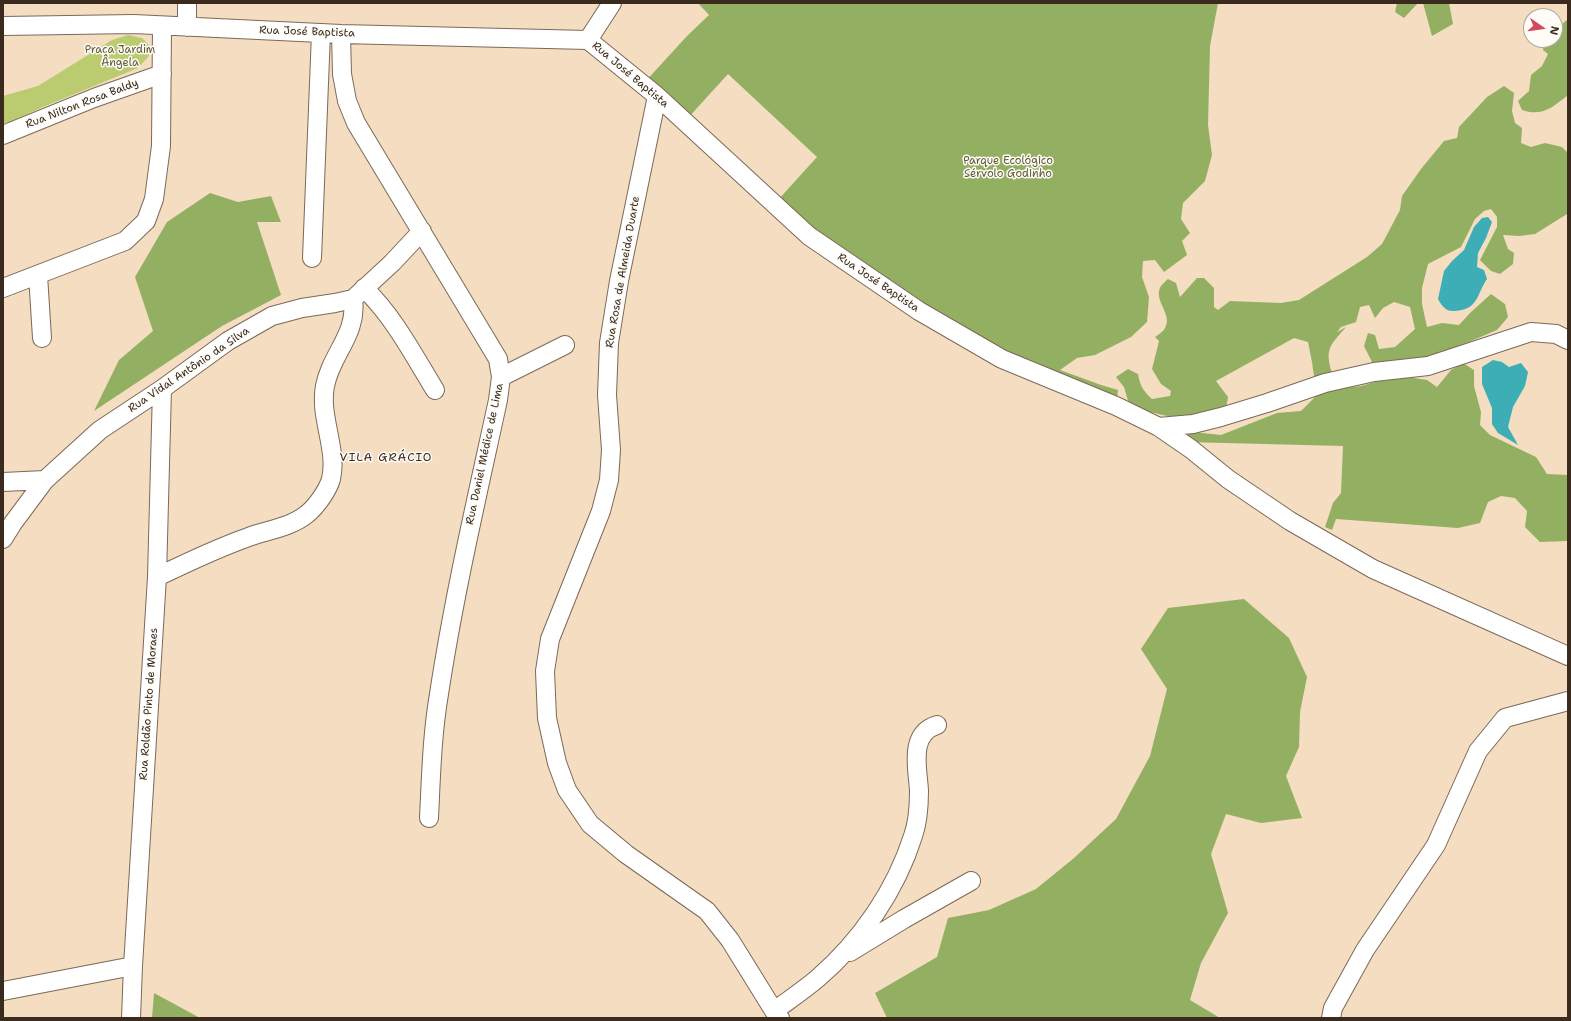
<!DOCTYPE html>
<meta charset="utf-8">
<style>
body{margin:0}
#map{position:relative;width:1571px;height:1021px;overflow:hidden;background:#f4ddc1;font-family:"Shantell Sans",sans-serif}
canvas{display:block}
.frame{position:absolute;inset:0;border:4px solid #3b2a1e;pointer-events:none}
.north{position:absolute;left:1523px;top:8px;width:40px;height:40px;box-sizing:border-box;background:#fdfcf7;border:1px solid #afa8a0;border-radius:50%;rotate:103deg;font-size:11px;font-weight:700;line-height:16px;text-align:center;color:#3b2a1e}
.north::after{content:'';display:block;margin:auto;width:14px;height:18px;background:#d1495b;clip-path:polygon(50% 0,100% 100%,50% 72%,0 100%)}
</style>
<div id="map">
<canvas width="1571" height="1021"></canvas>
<div class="frame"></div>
<div class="north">N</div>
</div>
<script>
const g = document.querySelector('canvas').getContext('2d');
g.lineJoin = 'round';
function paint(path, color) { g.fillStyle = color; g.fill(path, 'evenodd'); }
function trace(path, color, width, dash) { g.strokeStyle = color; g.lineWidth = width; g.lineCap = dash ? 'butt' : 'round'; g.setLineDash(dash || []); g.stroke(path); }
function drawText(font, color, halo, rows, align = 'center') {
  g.font = font + ' "Shantell Sans",sans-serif'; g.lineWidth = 3; g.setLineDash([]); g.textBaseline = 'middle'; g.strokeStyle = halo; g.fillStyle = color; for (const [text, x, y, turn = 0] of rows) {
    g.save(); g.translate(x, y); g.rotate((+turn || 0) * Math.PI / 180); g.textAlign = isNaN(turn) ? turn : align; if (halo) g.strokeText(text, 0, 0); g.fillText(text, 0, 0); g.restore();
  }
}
paint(new Path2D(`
 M128 35 142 38 149 45V56L138 68 43 107 11 122 3 123V96L38 86 112 40Z`), '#bacc6f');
paint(new Path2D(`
 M698 3H1218L1210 46 1208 125 1212 155 1205 181 1183 203 1181 219 1190 233 1182 241 1187 255 1164 272 1155 260 1143 261 1142 277 1149 297 1147 322 1131 337 1095 355 1077 358 1060 370 1101 385 1118 390 1117 399 1029 364 957 328 812 231 778 200 817 157 728 74 687 119 644 83 687 36 709 15Z
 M1397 3H1418L1404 18 1395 12Z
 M1423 3H1449L1453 24 1432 36Z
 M1568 19V95C1553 107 1542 117 1522 110L1518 101 1529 91 1531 75 1542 66 1548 54 1543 50 1544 40H1555V30Z
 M1504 86 1514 93 1512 111 1515 123 1522 128 1521 143 1531 147 1545 143 1562 147 1568 153V215L1567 214 1535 234 1519 236 1503 235 1508 249 1514 253 1513 264 1500 274 1491 271 1480 260 1497 227V217L1491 209 1484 211 1475 219 1461 247 1428 264 1422 288V304L1427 327 1442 323 1459 325 1470 313 1491 294 1505 304 1508 317 1497 330 1464 344 1427 357 1374 366 1364 346 1368 333 1375 335 1379 349 1395 347 1415 329 1410 307 1394 302 1383 308 1375 318 1369 305 1360 307 1356 322 1341 327 1337 332 1346 327C1331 345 1324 348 1332 373L1325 378 1314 376 1312 362 1308 342 1294 338 1216 381 1228 397 1226 408C1210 412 1193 418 1177 417 1161 416 1143 410 1129 404L1124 387 1116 377 1128 369 1138 374C1140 385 1143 391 1152 399L1170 396 1171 391 1161 384 1152 369 1159 341 1155 337C1158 335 1163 332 1165 328 1173 315 1154 301 1160 288 1161 285 1166 281 1168 279L1176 283 1180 297 1197 278H1204L1214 288V307L1218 310 1230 301 1281 303 1299 300 1367 257 1382 244 1400 210 1402 196 1421 169 1444 141 1457 138 1459 127 1487 97Z
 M210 193 238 202 271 196 281 222H257L281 295 222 326 94 411 119 360 153 331 135 277 167 222Z
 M1463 363 1474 370V386L1481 412 1480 425 1490 435 1536 457 1547 474 1568 475V541L1540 542 1525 527 1527 511 1515 498 1501 496 1488 502 1480 523 1458 528 1336 519 1332 530 1325 527 1333 503 1341 493 1343 446 1187 442 1174 430 1221 435 1277 413 1301 411 1317 395 1334 389 1361 386 1382 380 1408 377 1427 380 1437 387 1451 370Z
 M1244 599 1289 638 1307 677 1300 712 1299 747 1286 776 1302 818 1261 823 1226 814 1211 854 1228 913 1201 963 1190 1000 1220 1018H887L875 993 937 957 948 918 989 910 1036 889 1074 858 1116 819 1150 756 1167 689 1141 649 1168 608Z
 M154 993 200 1018H152Z`), '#93b062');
paint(new Path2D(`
 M1488 217 1492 222 1486 238 1478 253 1477 267 1484 270 1487 279C1476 295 1479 309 1455 311 1446 312 1442 306 1438 299L1444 271 1452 261 1464 250 1474 227 1482 218Z
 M1493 360 1502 362 1509 367 1521 363 1528 372 1525 386 1513 407 1508 427 1518 445 1498 433 1492 424V408L1482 384V367Z`), '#3daeb5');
const minor = new Path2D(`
 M3 26 134 24 341 34 588 40 657 96 809 236 919 311 1002 359 1116 406 1159 427 1191 449 1228 479 1290 521 1373 569 1568 656
 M187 27V3
 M341 34 342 74 347 101 356 123 498 359 501 377 498 400C477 497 454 595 439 694 432 735 431 777 429 818
 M588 40 612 3
 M657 96 619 281 609 343 607 395 611 450 609 480 601 511 550 639 545 671 547 718 557 763 567 790 590 824 626 854 707 911 730 940 774 1011 780 1018
 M3 135 94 98 162 74
 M312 258 321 33
 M38 275 42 338
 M3 288 125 241 146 221 154 199 161 146 162 26
 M364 288C394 317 413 354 435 390
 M501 377 565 345
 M1159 427 1193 424 1221 417 1267 403 1325 383 1374 372 1428 366 1531 332 1556 334 1568 340
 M3 482 45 480
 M3 539 13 523 45 480 100 430 162 389 228 341 272 316 302 308 335 303 353 299 392 263 422 231
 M157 577C186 563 215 549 246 538 266 530 290 528 307 514 316 507 328 490 331 479 338 449 319 417 325 386 331 354 358 334 353 299
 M850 952 904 919 971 881
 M3 991 133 966
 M774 1011C789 1000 804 990 818 978 861 941 896 890 913 836 918 822 919 806 919 791 918 769 908 734 937 725
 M131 1018 133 966 157 577 162 389
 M1331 1018 1333 1008 1365 950 1436 845 1478 751 1505 718 1568 701`);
trace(minor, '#7c6957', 20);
trace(minor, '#fff', 18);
drawText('11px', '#3b2a1e', '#fdfcf7', [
 ["Rua José Baptista",307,32,2],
 ["Rua José Baptista",630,75,40],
 ["Rua Nilton Rosa Baldy",82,104,-21],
 ["Rua Rosa de Almeida Duarte",623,272,-80],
 ["Rua José Baptista",878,283,34],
 ["Rua Vidal Antônio da Silva",189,370,-34],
 ["Rua Daniel Médice de Lima",485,454,-78],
 ["Rua Roldão Pinto de Moraes",149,704,-86]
]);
drawText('11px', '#615b36', '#fdfcf7', [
 ["Praça Jardim",120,50],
 ["Ângela",120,63],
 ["Parque Ecológico",1008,161],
 ["Sérvolo Godinho",1008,174]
]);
g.letterSpacing = '1px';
drawText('12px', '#3b2a1e', '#fdfcf7', [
 ["VILA GRÁCIO",386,458]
]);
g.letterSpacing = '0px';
</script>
